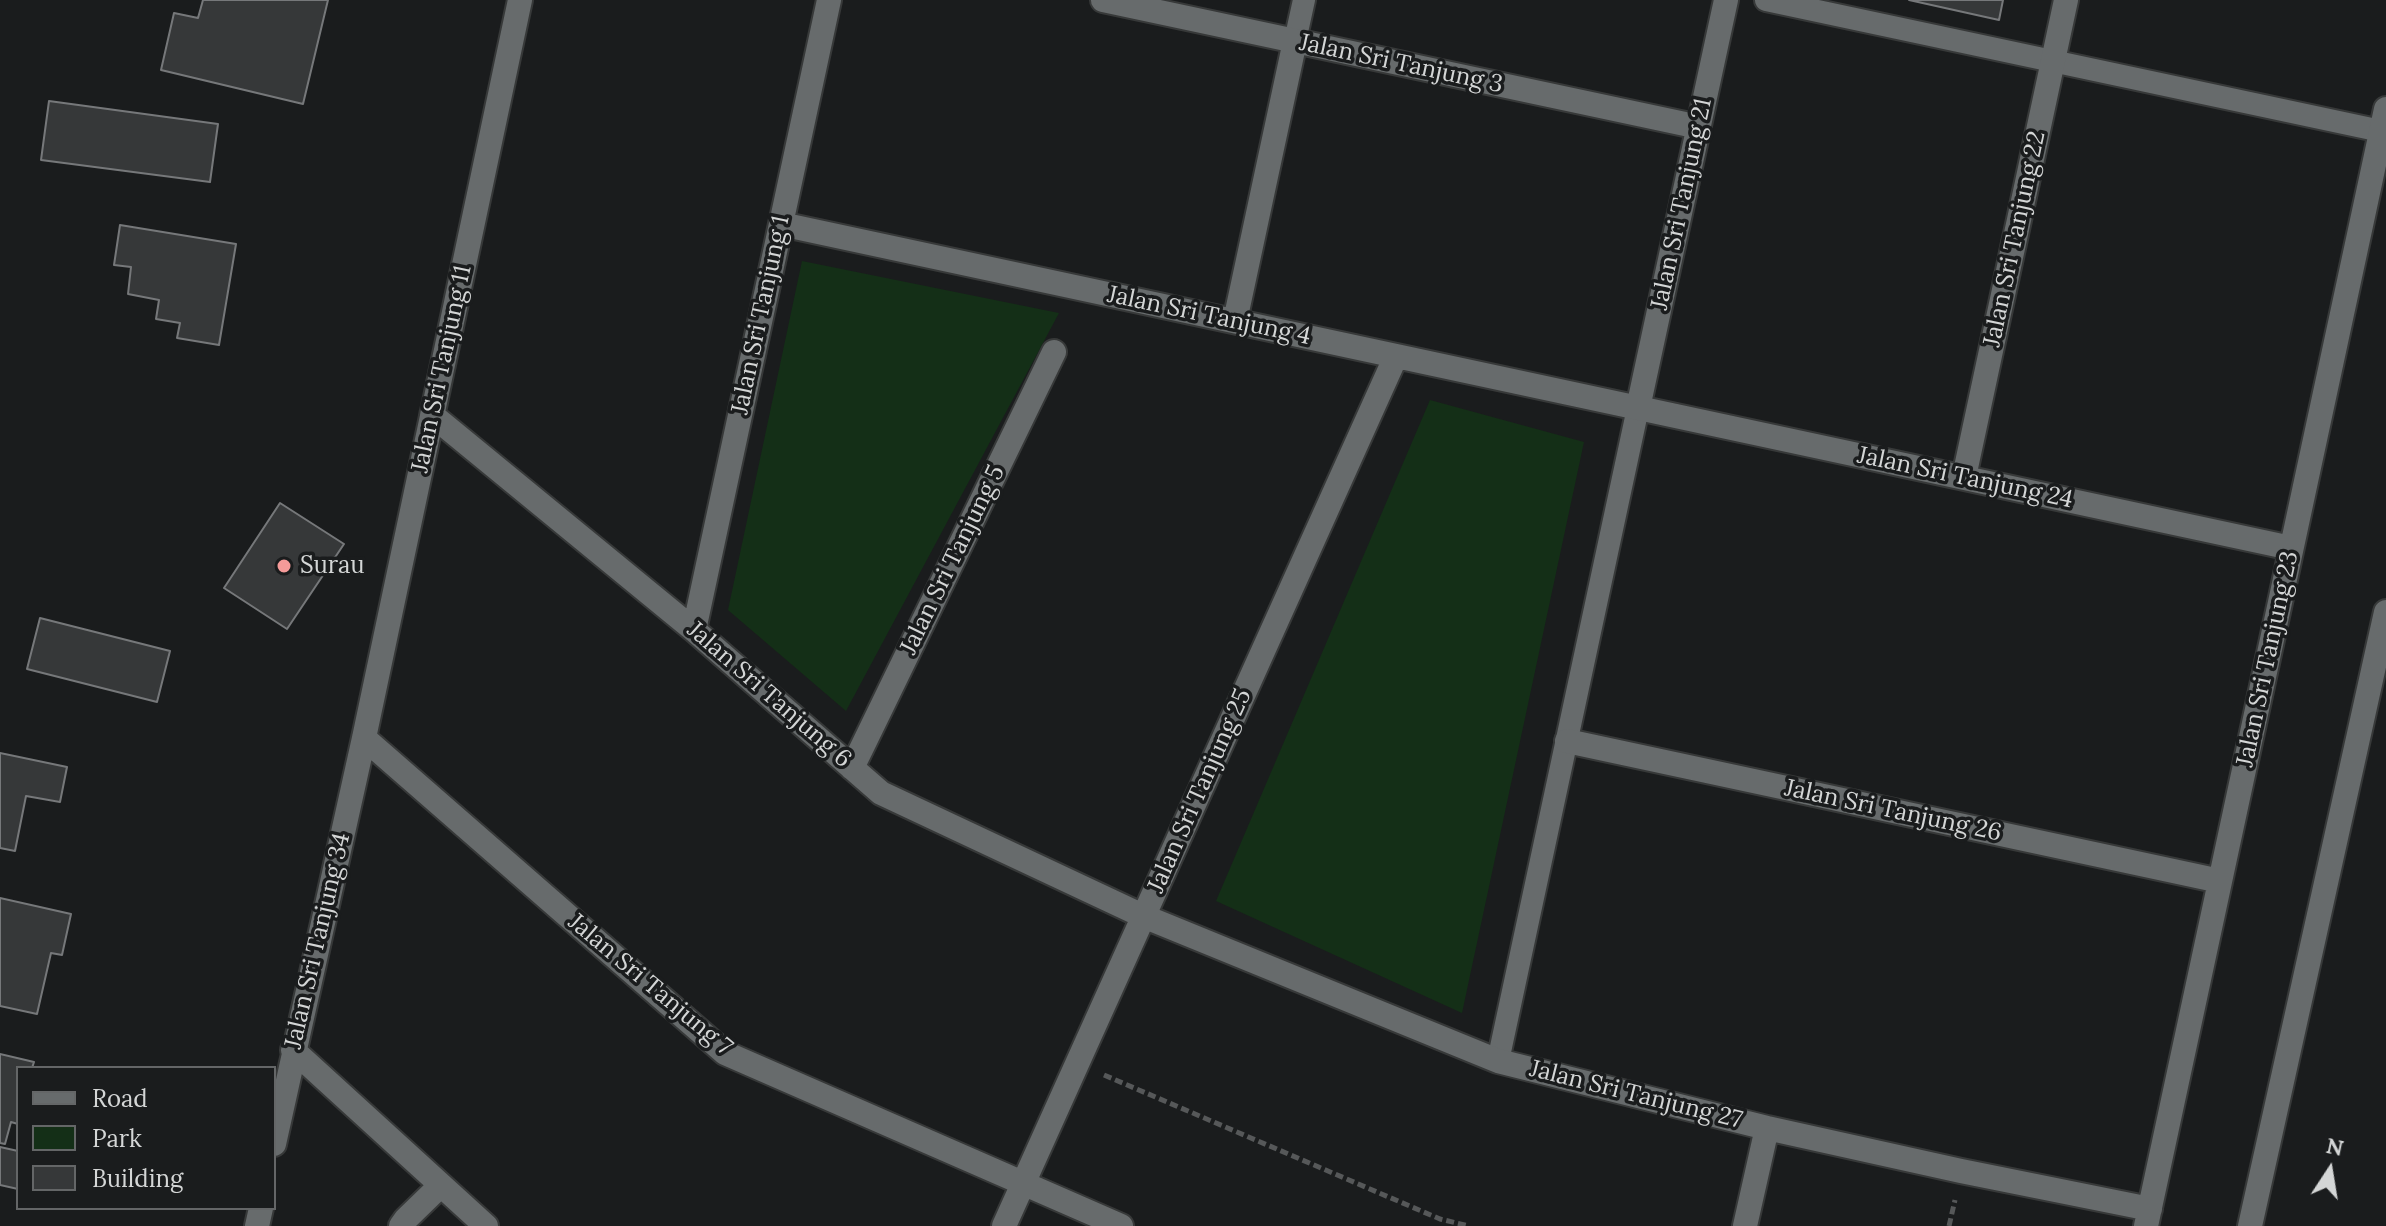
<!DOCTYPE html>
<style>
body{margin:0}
#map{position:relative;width:2386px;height:1226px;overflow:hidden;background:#1a1c1d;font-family:Lora,serif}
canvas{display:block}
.legend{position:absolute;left:16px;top:1066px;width:260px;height:144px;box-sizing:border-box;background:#1a1c1d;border:2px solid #646667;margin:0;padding:10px 14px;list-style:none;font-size:24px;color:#d4d6d6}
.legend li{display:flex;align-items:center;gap:16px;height:40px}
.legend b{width:40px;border:2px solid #646667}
.north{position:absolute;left:2290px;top:1130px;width:80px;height:80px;-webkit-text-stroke:6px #1a1c1d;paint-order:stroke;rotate:12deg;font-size:22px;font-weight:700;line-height:32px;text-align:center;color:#d4d6d6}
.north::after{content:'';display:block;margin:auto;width:28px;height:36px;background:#d4d6d6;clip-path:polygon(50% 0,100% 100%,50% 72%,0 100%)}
</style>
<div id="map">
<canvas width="2386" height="1226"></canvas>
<ul class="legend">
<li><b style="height:10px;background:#676b6c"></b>Road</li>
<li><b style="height:22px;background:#142f17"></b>Park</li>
<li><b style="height:22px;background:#363839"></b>Building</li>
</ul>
<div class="north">N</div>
</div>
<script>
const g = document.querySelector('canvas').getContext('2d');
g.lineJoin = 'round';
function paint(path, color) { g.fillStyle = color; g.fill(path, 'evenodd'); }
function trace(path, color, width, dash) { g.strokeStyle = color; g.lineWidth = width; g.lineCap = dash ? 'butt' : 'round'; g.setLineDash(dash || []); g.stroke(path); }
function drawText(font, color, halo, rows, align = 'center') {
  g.font = font + ' Lora,serif'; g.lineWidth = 7; g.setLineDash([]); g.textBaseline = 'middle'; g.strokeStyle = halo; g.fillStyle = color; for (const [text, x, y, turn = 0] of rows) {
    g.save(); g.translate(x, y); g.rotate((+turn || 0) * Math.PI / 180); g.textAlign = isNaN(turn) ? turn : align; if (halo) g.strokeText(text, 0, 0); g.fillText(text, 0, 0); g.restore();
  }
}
paint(new Path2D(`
 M802 261 1059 313 846 711 728 610Z
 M1430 400 1584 442 1462 1013 1216 901Z`), '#142f17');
const building = new Path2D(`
 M203 0H328L303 104 161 70 174 13 198 18Z
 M1909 0H2003L1999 20Z
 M49 101 218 124 210 182 41 160Z
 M120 225 236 244 219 345 177 338 180 323 156 319 159 300 128 294 131 267 114 265Z
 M280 503 344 544 287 629 224 588Z
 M40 618 170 651 157 702 27 669Z
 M0 753 67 767 60 802 26 796 15 851 0 848Z
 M0 898 71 914 62 955 51 953 37 1014 0 1006Z
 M0 1054 34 1062 32 1068H18V1124L11 1122 5 1144 0 1143Z
 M0 1147 18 1151V1189L0 1185Z`);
paint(building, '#363839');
trace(building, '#76787a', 2);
const lane = new Path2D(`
 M1766 0 2381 131
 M1295 41 1304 0
 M1498 1061 1638 408`);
const street = new Path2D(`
 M1103 0 1699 127
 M781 224 2291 548
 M1235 321 1295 41
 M1638 408 1726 0
 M432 415 694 630 881 793 1143 916 1498 1061 1767 1128 1961 1171 2150 1209
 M1964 477 2066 0
 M694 630 829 0
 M364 738 725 1053 1121 1226
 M1567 741 2220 881
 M852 768 1054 352
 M293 1050 486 1226
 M274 1144 364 738 520 0
 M257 1226 261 1208
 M401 1226 406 1219 441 1185
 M1004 1226 1396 356
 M1745 1226 1767 1128
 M2146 1226 2386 109
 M2250 1226 2386 612`);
trace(lane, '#373939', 26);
trace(street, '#373939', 28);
trace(new Path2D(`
 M1104 1075 1440 1219 1469 1226
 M1949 1226 1955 1200`), '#565859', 5, [8, 4]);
trace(lane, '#676b6c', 22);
trace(street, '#676b6c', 24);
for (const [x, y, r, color] of [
 [284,566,8,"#f59b99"]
]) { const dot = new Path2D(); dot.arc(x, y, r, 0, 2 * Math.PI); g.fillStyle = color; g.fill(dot); trace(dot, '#1a1c1d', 3); }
drawText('24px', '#d4d6d6', '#1a1c1d', [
 ["Jalan Sri Tanjung 3",1401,64,12],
 ["Jalan Sri Tanjung 21",1682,204,-78],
 ["Jalan Sri Tanjung 22",2015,239,-78],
 ["Jalan Sri Tanjung 1",761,315,-78],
 ["Jalan Sri Tanjung 4",1209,316,12],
 ["Jalan Sri Tanjung 11",442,369,-78],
 ["Jalan Sri Tanjung 24",1965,478,12],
 ["Jalan Sri Tanjung 5",953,560,-64],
 ["Jalan Sri Tanjung 23",2268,659,-78],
 ["Jalan Sri Tanjung 6",769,695,41],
 ["Jalan Sri Tanjung 25",1200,791,-66],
 ["Jalan Sri Tanjung 26",1893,811,12],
 ["Jalan Sri Tanjung 34",318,941,-77],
 ["Jalan Sri Tanjung 7",650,985,40],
 ["Jalan Sri Tanjung 27",1636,1095,14]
]);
drawText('24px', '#d4d6d6', '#1a1c1d', [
 ["Surau",300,566]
], 'left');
</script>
